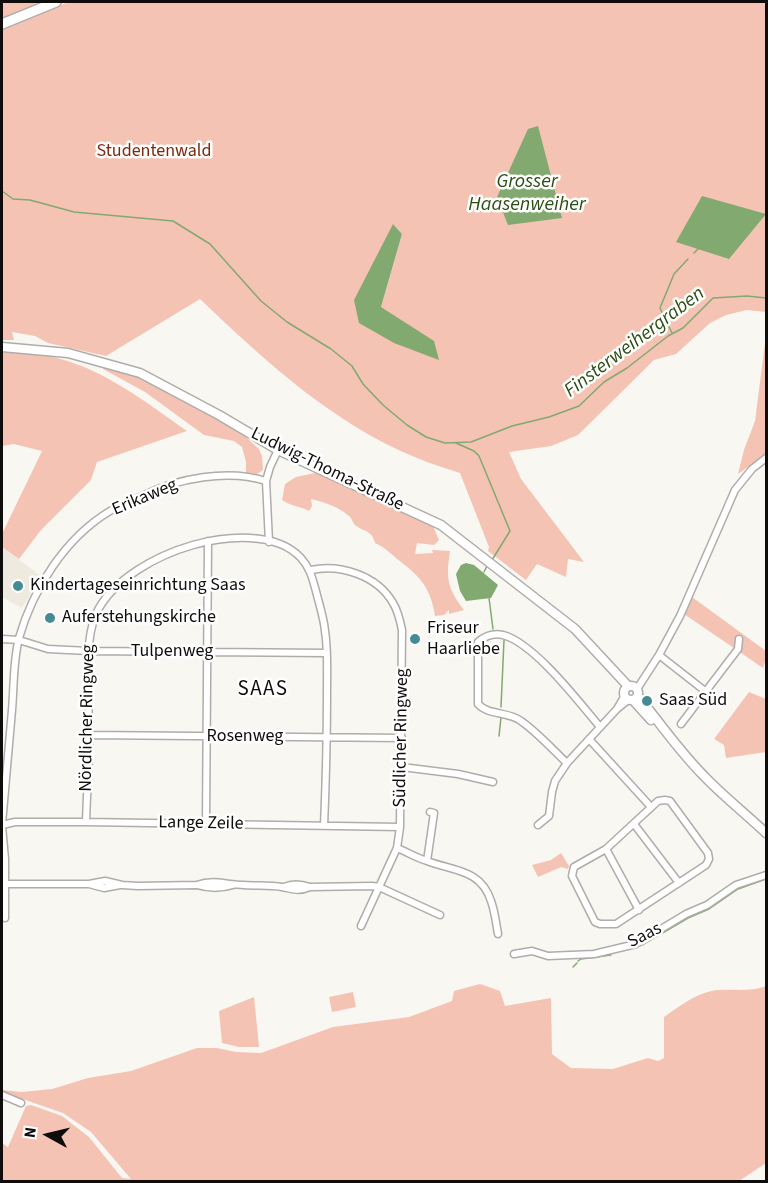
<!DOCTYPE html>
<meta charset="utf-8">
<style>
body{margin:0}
#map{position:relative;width:768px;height:1183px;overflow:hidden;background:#f9f7f2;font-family:"Source Sans 3",sans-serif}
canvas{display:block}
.frame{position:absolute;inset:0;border:3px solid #0e0d0c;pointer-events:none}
.north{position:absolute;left:18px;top:1105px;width:60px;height:60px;-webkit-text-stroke:4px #fff;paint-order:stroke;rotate:278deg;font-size:16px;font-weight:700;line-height:24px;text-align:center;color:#0e0d0c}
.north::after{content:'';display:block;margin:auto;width:21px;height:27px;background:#0e0d0c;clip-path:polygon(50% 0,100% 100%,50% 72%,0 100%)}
</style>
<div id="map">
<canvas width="768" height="1183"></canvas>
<div class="frame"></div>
<div class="north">N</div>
</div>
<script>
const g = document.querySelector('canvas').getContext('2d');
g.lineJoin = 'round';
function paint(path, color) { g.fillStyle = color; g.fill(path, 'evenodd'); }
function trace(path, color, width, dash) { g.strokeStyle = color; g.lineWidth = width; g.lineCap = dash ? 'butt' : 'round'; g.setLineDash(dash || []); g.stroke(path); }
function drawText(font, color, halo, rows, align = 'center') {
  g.font = font + ' "Source Sans 3",sans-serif'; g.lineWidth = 5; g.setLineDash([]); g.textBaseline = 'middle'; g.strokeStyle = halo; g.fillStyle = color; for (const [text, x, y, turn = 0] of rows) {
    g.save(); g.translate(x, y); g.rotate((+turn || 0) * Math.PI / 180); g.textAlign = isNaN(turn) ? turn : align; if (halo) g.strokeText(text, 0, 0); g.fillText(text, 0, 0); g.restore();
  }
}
paint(new Path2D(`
 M2 547 41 576 22 608 2 597Z`), '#efeadf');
paint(new Path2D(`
 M2 2H49L2 20Z
 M69 2H766V312L747 310 726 315 710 323 676 354 654 360 578 435 551 446 509 452 521 479 584 562 568 559 566 577 537 564 526 580 488 551 489 547 460 473C446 468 431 464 417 458 333 424 264 360 200 299L106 356 48 343 35 336 12 332 14 340H2V27ZM393 224 402 234 381 307Z
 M766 335V454L738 474 744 450 755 421Z
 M2 352C20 353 39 353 57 358 105 370 147 403 187 431L97 462 91 480 41 530 19 559 2 547V534L42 451 14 444 2 446Z
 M106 363 139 377 239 431 259 449 262 456 263 470 257 474 246 473V462L242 447 234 441 204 435 145 392 103 369Z
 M315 473 323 474 351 486 433 526 439 540 434 545 417 543 415 554 433 553 432 550 450 551C446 578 447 588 464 610L449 614V610L444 615 435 616C431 590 422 578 401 562 392 555 386 548 375 543 372 530 364 532 355 525 353 523 352 519 350 517 340 507 324 502 311 499L312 506 309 511C300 506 290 506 282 500L285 484 296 477Z
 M692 597 766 651V659L763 668 684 614Z
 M749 692 766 699V752L726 758 724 745 714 739Z
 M561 853 569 866 568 869 561 867 538 877 532 865 551 860Z
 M480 984 500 991 505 1006 551 998 552 1054 571 1068 613 1069 648 1058 658 1061 664 1058V1017C680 1006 699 991 719 990 736 989 750 992 766 986V1163L739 1181H2V1143L8 1147 26 1106 31 1105 62 1116 89 1137 122 1178 131 1179 91 1132 63 1113 2 1092V1090L22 1092 52 1089 88 1078 131 1071 197 1048H217L236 1052 261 1053 333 1027 409 1017 452 1001 454 991Z
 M353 992 356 1007 332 1012 329 997Z
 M254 997 259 1047H239L222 1043 219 1011Z`), '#f5c3b3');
paint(new Path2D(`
 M538 126 562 218 508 225 497 197 528 129Z
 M702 196 766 214 729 259 676 242Z
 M393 224 402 234 381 307 434 341 439 360 394 343 359 323 354 300Z
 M466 563 474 565 498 585 491 598 466 601 460 591 456 574 461 565Z`), '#82a96f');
trace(new Path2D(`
 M2 191 13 199 30 200 74 212 173 221 210 244 261 301 287 322 331 349 352 366 363 384 383 405 407 425 426 437 445 443 471 442 512 426 549 417 579 406 604 382 627 368 668 336 683 328 713 298 747 296 766 298
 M694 253 698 249
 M672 333 660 308 674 274 688 259
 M456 443 474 451 479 456 510 531 492 560
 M484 572 487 566
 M489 598 493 629
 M501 707 504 640
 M499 736 501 717
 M642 945 688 918 709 909 738 889 766 879
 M578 961 581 959 611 955
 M573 967 577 963`), '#82a96f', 1.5);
const minor = new Path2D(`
 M269 542 266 481 270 467 278 450
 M311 570C340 564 377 575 393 603 398 611 400 620 402 630L400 827 397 848 361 926
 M2 639 19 640 48 649 89 651 327 653
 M659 655 705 691
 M637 689 659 655 680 616 735 490 752 469 766 458
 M617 709 624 697
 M681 724 738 649 739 639
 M89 735 402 738
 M589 739 651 807
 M567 763C552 749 538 733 521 721 508 711 489 716 478 704V642C485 636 494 633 503 635 534 643 579 702 600 727
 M402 767 458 774 493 782
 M665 800 670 801 708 853 709 859 706 865 616 924H600L595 922 572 876 574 867 606 849 658 801Z
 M86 822C87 792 89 762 89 732 89 698 83 644 96 614 112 579 158 555 193 545 226 536 276 531 301 558 311 569 313 581 317 595 320 607 324 619 325 631 328 650 327 670 327 690 327 735 326 780 324 826
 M206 823 208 541
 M2 824C5 786 9 748 12 710 14 687 13 661 19 638 33 589 65 538 110 511 120 505 132 501 142 496 178 478 228 469 266 481
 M634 824 679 883
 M2 825 15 822H86L400 827
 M538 825 549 816 552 792 555 781 567 763 617 709 628 700
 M2 826 5 859V918
 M397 848C407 852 417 858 427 861 453 871 481 869 491 901 495 912 496 923 498 934
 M606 849 639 910
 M427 861 434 813 430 812
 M5 884H89L105 881 122 885 138 886 197 885C210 889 220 889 233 885
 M89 884 104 888 120 885
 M197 885C214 879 227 885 244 885 256 886 270 885 282 887 293 889 298 892 310 887L372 886 379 887 440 915
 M284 887C293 883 301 884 310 887
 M514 954 532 951 548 956 594 954 636 944 686 914 707 905 736 885 766 875
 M2 1095 21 1103`);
const tertiary = new Path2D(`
 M2 347 68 353 140 373 219 415 278 450 441 525 575 629 628 686
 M624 693a7 7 0 1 1 14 0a7 7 0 1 1-14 0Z
 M638 696C660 723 679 751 704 776 723 796 746 814 766 833
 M633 700 651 720`);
const secondary = new Path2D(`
 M2 24 56 2`);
trace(minor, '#afada9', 9);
trace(tertiary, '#afada9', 11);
trace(secondary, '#afada9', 12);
trace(minor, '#fff', 6);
trace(tertiary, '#fff', 8);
trace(secondary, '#fff', 9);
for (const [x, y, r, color] of [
 [18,586,6,"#458b95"],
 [50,618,6,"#458b95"],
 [415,639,6,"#458b95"],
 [647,701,6,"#458b95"]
]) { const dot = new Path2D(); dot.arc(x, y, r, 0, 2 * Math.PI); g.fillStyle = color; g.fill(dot); trace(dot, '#fff', 2); }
drawText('18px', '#7d2a0b', '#fff', [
 ["Studentenwald",154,152]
]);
drawText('18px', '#0e0d0c', '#fff', [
 ["Ludwig-Thoma-Straße",327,470,26],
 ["Erikaweg",145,498,-23],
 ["Tulpenweg",172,652],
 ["Nördlicher Ringweg",88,718,-89],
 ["Rosenweg",245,737],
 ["Südlicher Ringweg",402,738,-89],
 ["Lange Zeile",201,824,1],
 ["Saas",645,936,-27]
]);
drawText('18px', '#0e0d0c', '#fff', [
 ["Kindertageseinrichtung Saas",30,586],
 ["Auferstehungskirche",62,618],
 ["Friseur",427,629],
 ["Haarliebe",427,650],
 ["Saas Süd",659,701]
], 'left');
drawText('italic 20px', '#2a4f12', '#fff', [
 ["Grosser",527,183],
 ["Haasenweiher",527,206],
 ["Finsterweihergraben",635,343,-37]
]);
g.letterSpacing = '1.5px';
drawText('21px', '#0e0d0c', '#fff', [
 ["SAAS",263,690]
]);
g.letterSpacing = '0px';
</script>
